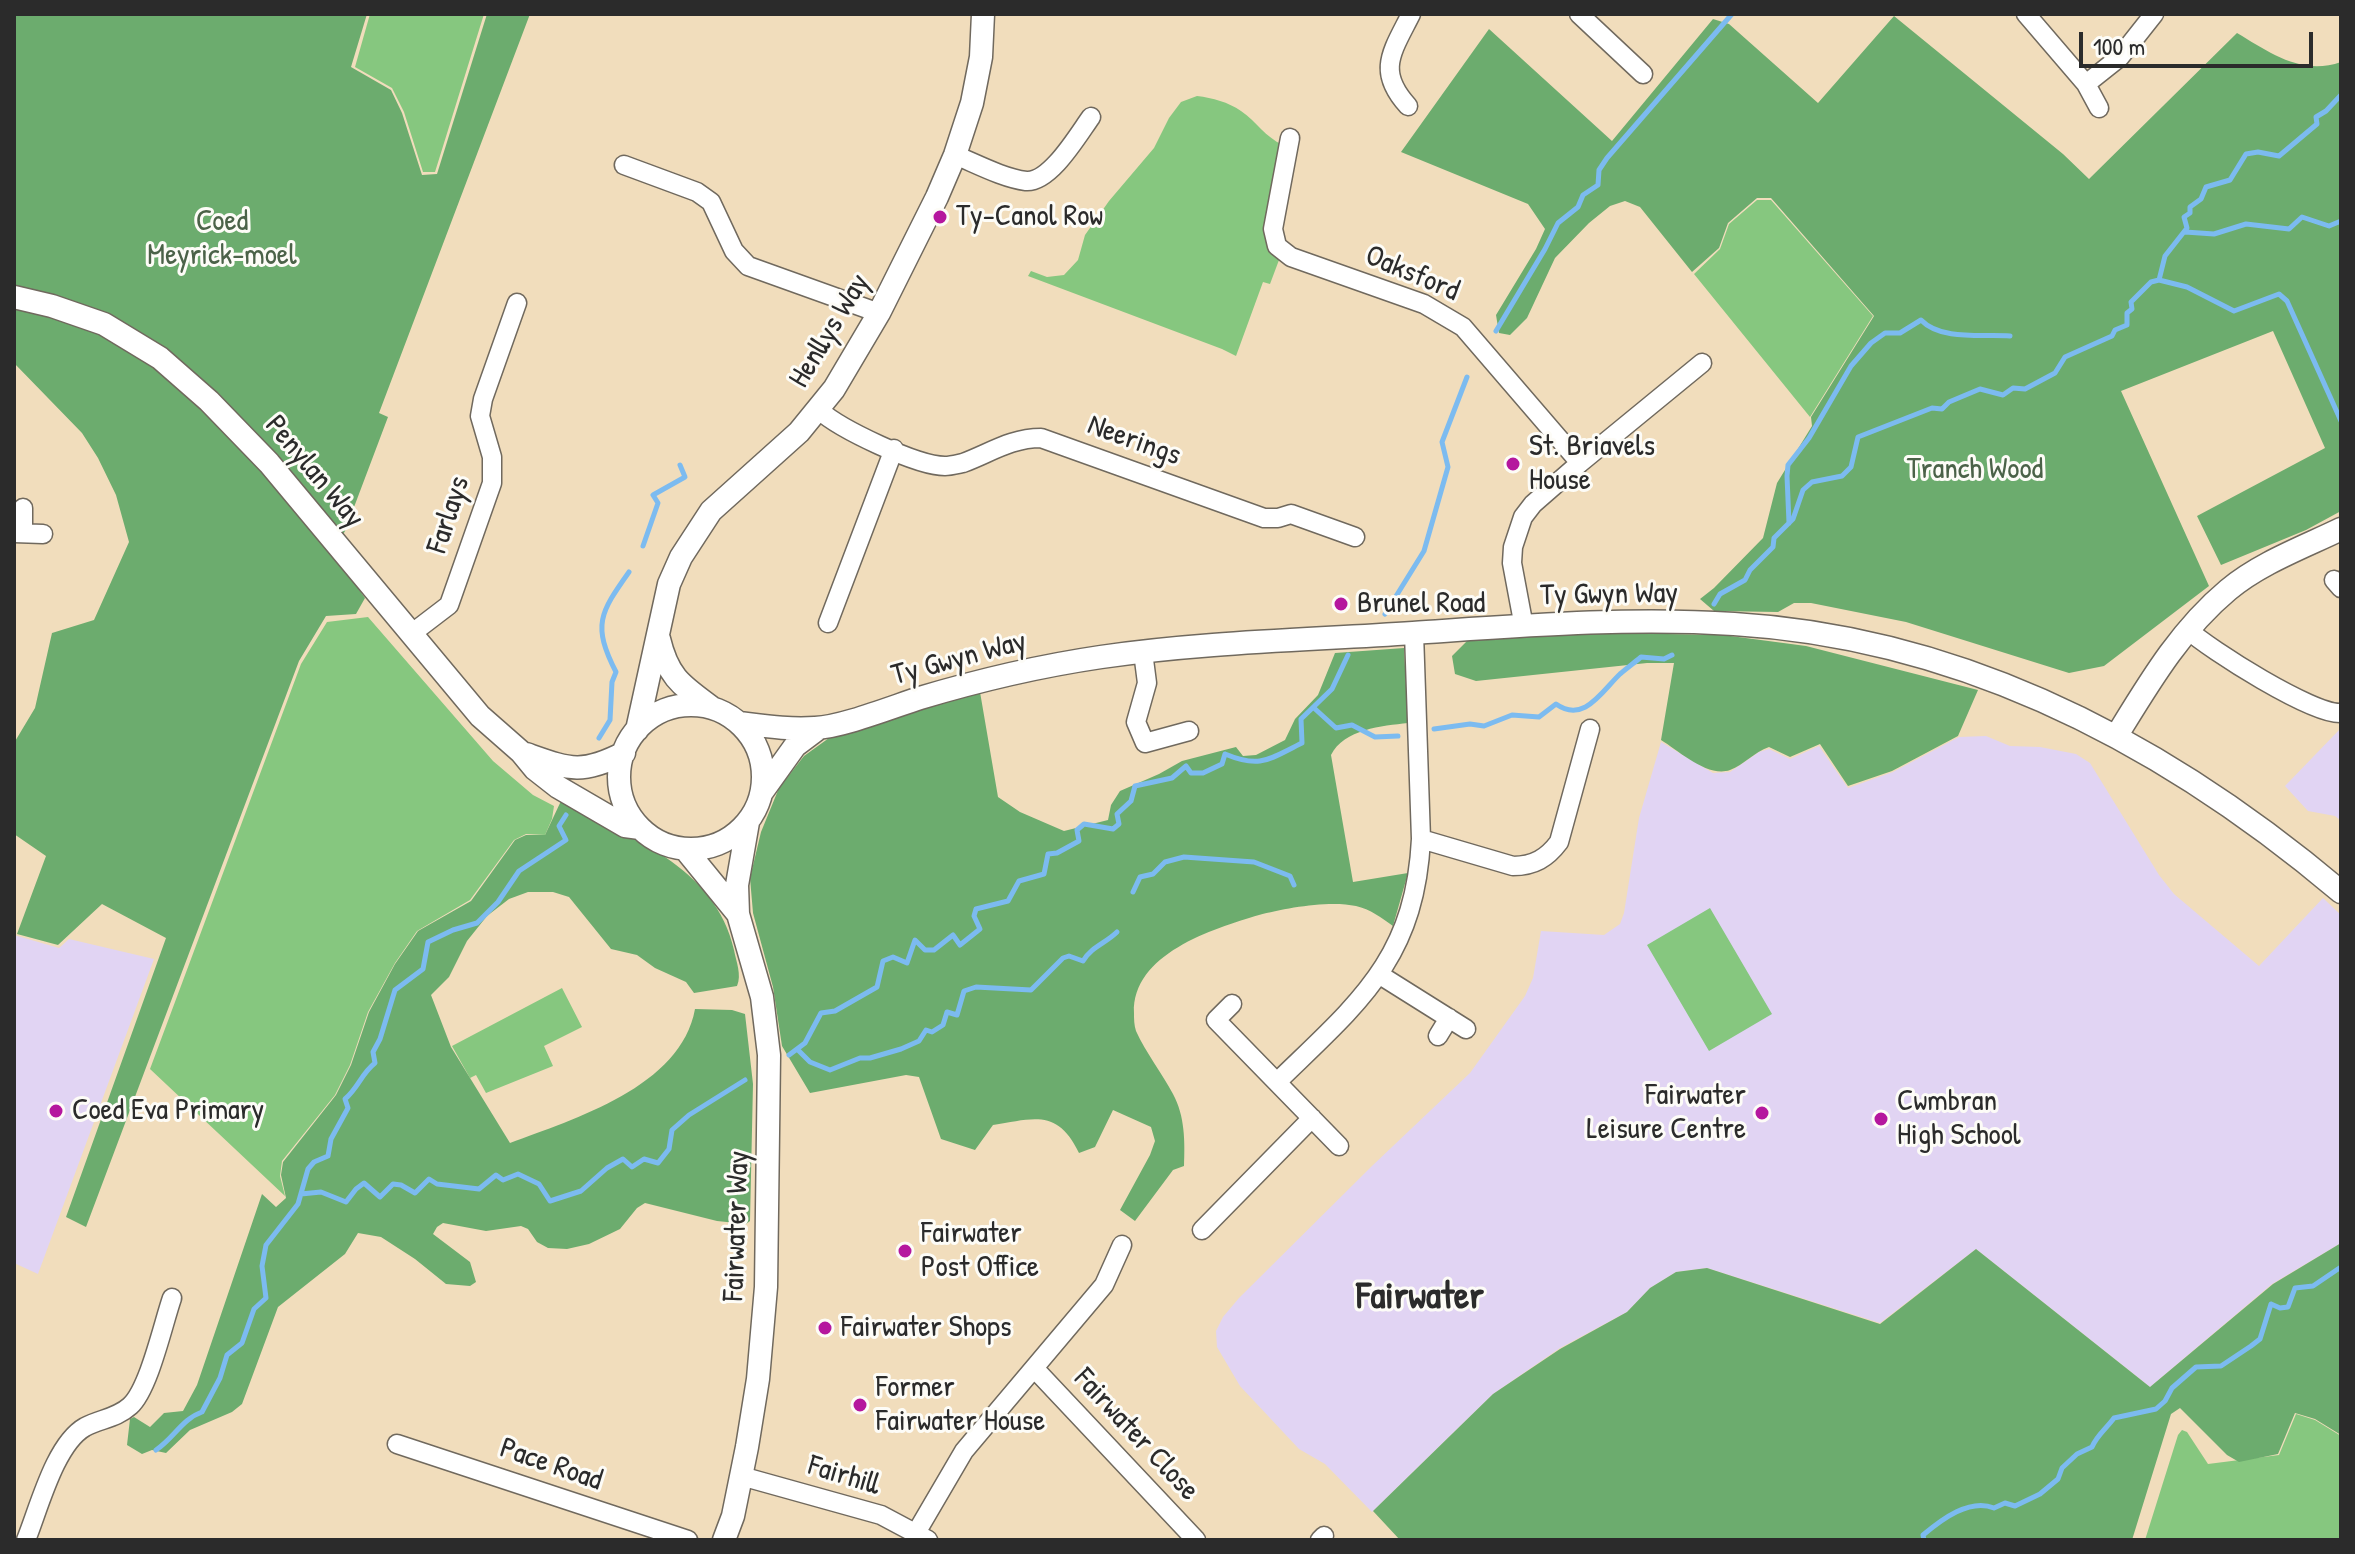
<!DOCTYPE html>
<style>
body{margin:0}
#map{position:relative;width:2355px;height:1554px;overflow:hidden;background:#f1ddbc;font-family:"Patrick Hand",sans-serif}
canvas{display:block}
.frame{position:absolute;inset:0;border:16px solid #2b2b2b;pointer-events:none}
.scale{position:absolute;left:2079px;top:32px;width:234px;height:36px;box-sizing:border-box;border:4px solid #2b2b2b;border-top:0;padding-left:10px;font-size:24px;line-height:28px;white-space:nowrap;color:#2b2b2b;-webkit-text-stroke:6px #fdfcf7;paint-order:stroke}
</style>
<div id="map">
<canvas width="2355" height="1554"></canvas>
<div class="frame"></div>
<div class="scale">100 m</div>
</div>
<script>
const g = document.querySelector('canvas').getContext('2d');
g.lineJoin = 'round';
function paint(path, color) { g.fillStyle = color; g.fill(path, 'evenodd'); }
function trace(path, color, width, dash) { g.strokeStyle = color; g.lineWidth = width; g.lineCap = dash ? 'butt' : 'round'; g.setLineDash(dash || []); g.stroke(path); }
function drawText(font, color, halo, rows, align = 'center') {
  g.font = font + ' "Patrick Hand",sans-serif'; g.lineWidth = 6; g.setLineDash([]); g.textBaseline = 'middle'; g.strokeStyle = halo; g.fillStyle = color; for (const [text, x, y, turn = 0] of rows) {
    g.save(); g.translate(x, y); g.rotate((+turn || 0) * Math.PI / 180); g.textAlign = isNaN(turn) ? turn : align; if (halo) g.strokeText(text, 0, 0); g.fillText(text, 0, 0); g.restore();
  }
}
paint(new Path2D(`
 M2341 728V821L2335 816 2308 811 2285 786Z
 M1986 736 2010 746 2040 747 2076 754 2090 763 2159 875 2174 894 2259 966 2323 898 2341 915V1243L2272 1284 2150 1387 1976 1249 1880 1323 1707 1268 1676 1272 1650 1288 1627 1312 1560 1348 1493 1394 1372 1512 1325 1464 1299 1449 1240 1386 1217 1347 1216 1331 1223 1317 1239 1298 1373 1165 1470 1073 1525 996 1533 978 1541 931 1604 935 1620 924 1624 913 1639 818 1661 742 1713 773 1730 772 1759 752 1769 749 1790 759 1819 746 1848 788 1893 772 1959 737Z
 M14 935 59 948 69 939 154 959 38 1274 14 1263Z`), '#e1d4f3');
paint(new Path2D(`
 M370 14H484L435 172H423L404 112 392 88 355 67Z
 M1197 96C1213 98 1228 102 1241 111 1257 122 1265 137 1283 145L1265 236 1271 253 1279 260 1270 284 1263 282 1236 356 1222 349 1028 276 1031 271 1047 277 1064 275 1078 260 1085 235 1109 201 1154 148 1169 118 1181 102Z
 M1757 200H1771L1873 316 1810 417 1694 274 1720 249 1729 224Z
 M368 617 493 761 533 795 554 806 552 819 545 835 526 834 514 840 470 900 417 931 395 963 368 1012 350 1065 335 1095 282 1161 280 1176 285 1196 150 1069 301 664 327 622Z
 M1710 908 1772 1014 1709 1051 1647 945Z
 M562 988 582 1027 544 1046 553 1066 486 1093 476 1075 470 1078 452 1046Z
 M2296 1414 2315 1420 2341 1436V1540H2145L2178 1435 2182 1430 2187 1432 2208 1464 2279 1455Z`), '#86c77f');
paint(new Path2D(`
 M14 14H367L351 67 391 90 402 113 422 175 437 174 487 14H530L379 413 388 417 345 531 333 553 365 598 356 614 326 616 299 661 86 1227 66 1217 166 938 102 904 58 945 17 934 46 856 14 834V743L35 708 52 633 94 620 129 542 116 495 98 458 82 433 14 363Z
 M1894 16 2063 154 2089 179 2237 33C2269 52 2301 76 2341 62V511L2306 530 2221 565 2197 516 2325 448 2273 331 2121 391 2209 586 2104 666 2069 673 1906 622 1811 603H1794L1778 612 1714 611 1700 599 1714 588 1763 538 1777 483 1812 426 1811 417 1874 316 1771 198H1757L1728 223 1719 248 1692 272 1640 207 1625 201 1610 206 1589 223 1555 258 1527 318 1510 335 1499 333 1496 315 1536 249 1545 229 1528 204 1401 152 1489 29 1612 141 1713 19 1729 24 1818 103Z
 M1556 632 1723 635 1806 646 1978 690 1958 736 1892 771 1848 786 1820 744 1790 757 1769 747C1754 752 1744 765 1730 770 1708 778 1679 751 1661 740L1674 663H1647L1476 681 1455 674 1452 656 1467 641Z
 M1404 648 1408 723C1382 726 1344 729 1331 755L1353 882 1408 873 1393 926C1382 918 1370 909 1356 906 1330 900 1284 908 1259 915 1212 929 1132 954 1134 1013 1134 1019 1134 1025 1136 1031 1146 1053 1162 1073 1173 1094 1185 1116 1185 1142 1184 1166L1173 1170 1135 1221 1120 1210 1150 1155 1155 1141 1151 1127 1113 1110 1095 1147 1079 1153C1058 1109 1035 1118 993 1125L975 1150 941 1139 919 1077 906 1075 810 1093 782 1046 773 987 753 913 750 878 761 832 779 788 804 756 829 738 980 692 998 797 1020 812 1064 831 1108 820 1111 805 1120 791 1159 774 1182 761 1236 747 1243 756 1256 755 1285 740 1295 719 1318 695 1335 653Z
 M561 801C628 836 716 867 734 950 736 961 742 975 737 986L694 993 686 982 655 968 637 955 611 949 569 897 553 892H528L509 899 487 916 467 941 449 977 431 995 451 1047 510 1143C574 1119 681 1087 695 1009L732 1010 745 1014 753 1084 750 1221 746 1224 717 1221 645 1203 637 1208 620 1229 589 1244 567 1249 548 1248 537 1242 528 1229 521 1226 486 1231 443 1223 437 1227 433 1234 470 1262 476 1282 470 1286 446 1284 415 1259 381 1237 358 1233 345 1254 278 1307 242 1404 232 1412 190 1430 166 1453 152 1450 142 1454 127 1445 130 1419 134 1417 150 1427 164 1413 183 1411 197 1385 262 1194 276 1207 286 1198 281 1175 283 1162 336 1095 351 1065 369 1012 395 964 418 931 471 901 515 840 526 835H545Z
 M2341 1243V1435L2315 1419 2295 1413 2278 1454 2239 1462 2227 1455 2180 1408 2171 1414 2132 1540H1400L1373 1511 1493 1394 1560 1349 1627 1312 1650 1288 1676 1272 1707 1268 1880 1324 1976 1249 2150 1387 2273 1284Z`), '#6cac6e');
trace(new Path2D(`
 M2185 232 2214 234 2246 224 2289 229 2302 217 2329 226 2341 221
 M2159 280 2187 287 2234 311 2279 294 2287 301 2341 421
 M1496 331 1545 249 1558 223 1578 207 1583 195 1598 185 1599 170 1607 158 1732 14
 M1789 523 1787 476 1788 465 1809 438 1851 366 1871 343 1885 333H1900L1921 320C1941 341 1983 334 2010 336
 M643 546 658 503 653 495 685 477 680 465
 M1714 604 1720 594 1745 580 1750 570 1773 547 1774 538 1793 519 1803 490 1812 482 1842 476 1851 467 1858 437 1932 408 1942 409 1949 402 1980 389 2003 395 2013 388 2025 389 2055 373 2065 357 2112 336 2115 330 2127 325V313L2132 309 2131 302 2151 282 2159 280 2165 256 2187 228 2184 217 2190 213V207L2201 199 2206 187 2230 180 2246 154 2258 152 2279 156 2317 124 2316 117 2326 111 2341 95
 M1385 614 1424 551 1448 467 1442 442 1467 377
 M1314 708 1336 728 1352 725 1375 737 1398 736
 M1434 729 1470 724 1484 726 1512 715 1539 717 1556 704C1584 724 1602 691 1620 674 1627 668 1634 663 1641 657L1664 659 1672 655
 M599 738 610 720 612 682 616 672C592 625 600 613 629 572
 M1133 892 1140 877 1153 874 1165 862 1184 857 1254 862 1290 876 1294 885
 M797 1049 810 1062 830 1070 860 1058H870L901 1049 919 1041 926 1030 932 1032 943 1025 947 1012 957 1015 964 991 976 987 1031 990 1063 958 1069 956 1083 961C1091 947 1106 943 1117 932
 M789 1055 805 1043 821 1013 835 1011 877 987 883 961 893 957 907 963 915 940 925 950H934L953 935 960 945 980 929 974 916 976 909 1008 901 1019 881 1044 874 1048 854 1057 853 1079 841 1077 830 1084 824 1113 829 1119 824 1117 814 1131 801 1135 786 1172 778 1186 766 1191 773H1203L1222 764 1225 754C1261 769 1269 759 1302 743L1301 719 1332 689 1348 655
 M301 1194 321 1192 346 1202 356 1189 364 1183 380 1197 393 1184 401 1185 415 1193 429 1179 437 1184 479 1189 496 1175 503 1180 518 1174 539 1184 550 1201 581 1191 607 1168 623 1159 632 1167 644 1159 658 1163 669 1149 672 1130 689 1115 745 1080
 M156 1450C174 1438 182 1419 202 1412L220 1378 227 1355 242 1343 254 1309 266 1298 262 1266 266 1245 298 1204 308 1169 314 1162 328 1156 331 1139 348 1108 345 1099C359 1087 361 1074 375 1063L373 1052 380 1039 395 990 423 969 428 942 453 930 477 923 498 902 519 871 566 840 559 826 566 815
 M1924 1540 1923 1535C1942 1519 1970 1498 1994 1508L2005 1503 2015 1506 2040 1494 2058 1479 2062 1468 2077 1454 2092 1447C2097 1435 2106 1429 2114 1418L2156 1409 2165 1401 2172 1388 2196 1367 2221 1366 2251 1346 2260 1339 2271 1304 2280 1308 2288 1307 2295 1288 2313 1286 2341 1267`), '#7cbbf0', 5);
const minor = new Path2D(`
 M1579 14 1643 74
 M2026 14 2086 84 2099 108
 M2086 84 2120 57 2154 14
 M1408 106C1376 71 1392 52 1411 14
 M1290 138 1273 229 1277 246 1291 257 1424 304 1463 327 1580 463
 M955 155C977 164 1003 178 1026 181 1050 183 1078 135 1091 117
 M624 165 697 192 711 202 734 251 748 266 879 313
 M819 410C840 429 917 466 945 466 950 466 958 464 963 463 990 453 1011 438 1041 438L1264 518H1278L1291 514 1355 537
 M14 533 43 534
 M23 533V508
 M2334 580 2341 588
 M828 623 894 449
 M1524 627 1512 563 1513 547 1523 517 1533 504 1580 463 1702 363
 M2187 629C2210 650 2313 715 2341 713
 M411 634 449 605 492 483V457L480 416 483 399 517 303
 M1143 652 1147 683 1136 722 1145 743 1189 731
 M1421 839 1513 866C1534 866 1547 858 1559 842L1590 729
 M1380 975 1466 1029
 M1232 1004 1216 1020 1339 1146
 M1438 1036 1449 1018
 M1277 1082C1358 1003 1415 960 1421 839L1414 633
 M1202 1230 1312 1118
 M1034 1368 1196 1540
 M397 1444 688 1540
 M741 1476 881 1515 928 1540
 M916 1533 964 1451 1104 1285 1122 1245
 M26 1540C39 1508 55 1444 85 1427 100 1419 117 1418 130 1406 149 1389 163 1324 172 1298
 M1320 1540 1324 1536`);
const tertiary = new Path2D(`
 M14 297 52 306 104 324 160 358 209 401 269 463 480 716 521 752 535 769 558 787 625 826 640 828
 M659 639C668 677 681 685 711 707
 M619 777a72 72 0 1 1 144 0a72 72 0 1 1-144 0Z
 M739 723C764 726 790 730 815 728 842 727 892 707 920 698 980 680 1040 666 1101 657 1204 642 1309 640 1413 633 1519 626 1627 617 1734 624 1964 638 2167 745 2341 892
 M637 730 669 584 681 557 711 511 799 432 834 389 879 313 937 197 955 155 972 103 981 57 983 14
 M2117 735C2149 683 2180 630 2228 590 2260 563 2304 547 2341 529
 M526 754C569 769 581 775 624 753
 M762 792 795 746 819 728
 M685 849 738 914
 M724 1540 733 1516 747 1447 758 1379 766 1287 769 1055 762 997 738 914 737 885 748 822`);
trace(minor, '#70695e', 21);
trace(tertiary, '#70695e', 25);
trace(minor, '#fff', 18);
trace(tertiary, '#fff', 22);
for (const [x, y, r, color] of [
 [940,217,8,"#b5179e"],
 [1513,464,8,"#b5179e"],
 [1341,604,8,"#b5179e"],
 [56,1111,8,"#b5179e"],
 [1762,1113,8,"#b5179e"],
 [1881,1119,8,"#b5179e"],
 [905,1251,8,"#b5179e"],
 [825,1328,8,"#b5179e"],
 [860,1405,8,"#b5179e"]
]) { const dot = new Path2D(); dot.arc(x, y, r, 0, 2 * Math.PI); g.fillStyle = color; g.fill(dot); trace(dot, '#fdfcf7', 3); }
drawText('30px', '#2b2b2b', '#fdfcf7', [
 ["Ty-Canol Row",956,217],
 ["St. Briavels",1529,447],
 ["House",1529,481],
 ["Brunel Road",1357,604],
 ["Fairwater",1746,1096,"right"],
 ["Leisure Centre",1746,1130,"right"],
 ["Cwmbran",1897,1102],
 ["High School",1897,1136],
 ["Coed Eva Primary",72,1111],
 ["Fairwater",921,1234],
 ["Post Office",921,1268],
 ["Fairwater Shops",841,1328],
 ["Former",876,1388],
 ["Fairwater House",876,1422]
], 'left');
drawText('30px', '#4b6248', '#fdfcf7', [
 ["Coed",222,222],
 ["Meyrick-moel",222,256],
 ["Tranch Wood",1975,470]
]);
drawText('30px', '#2b2b2b', '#fdfcf7', [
 ["Oaksford",1412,274,23],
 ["Henllys Way",830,331,-59],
 ["Neerings",1134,441,20],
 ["Penylan Way",314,472,50],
 ["Farlays",449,515,-72],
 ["Ty Gwyn Way",1609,595,-1],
 ["Ty Gwyn Way",959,659,-15],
 ["Fairwater Way",737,1226,-88],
 ["Fairwater Close",1136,1435,47],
 ["Pace Road",551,1465,19],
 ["Fairhill",844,1476,17]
]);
drawText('bold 38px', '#2b2b2b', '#fdfcf7', [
 ["Fairwater",1420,1298]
]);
</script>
